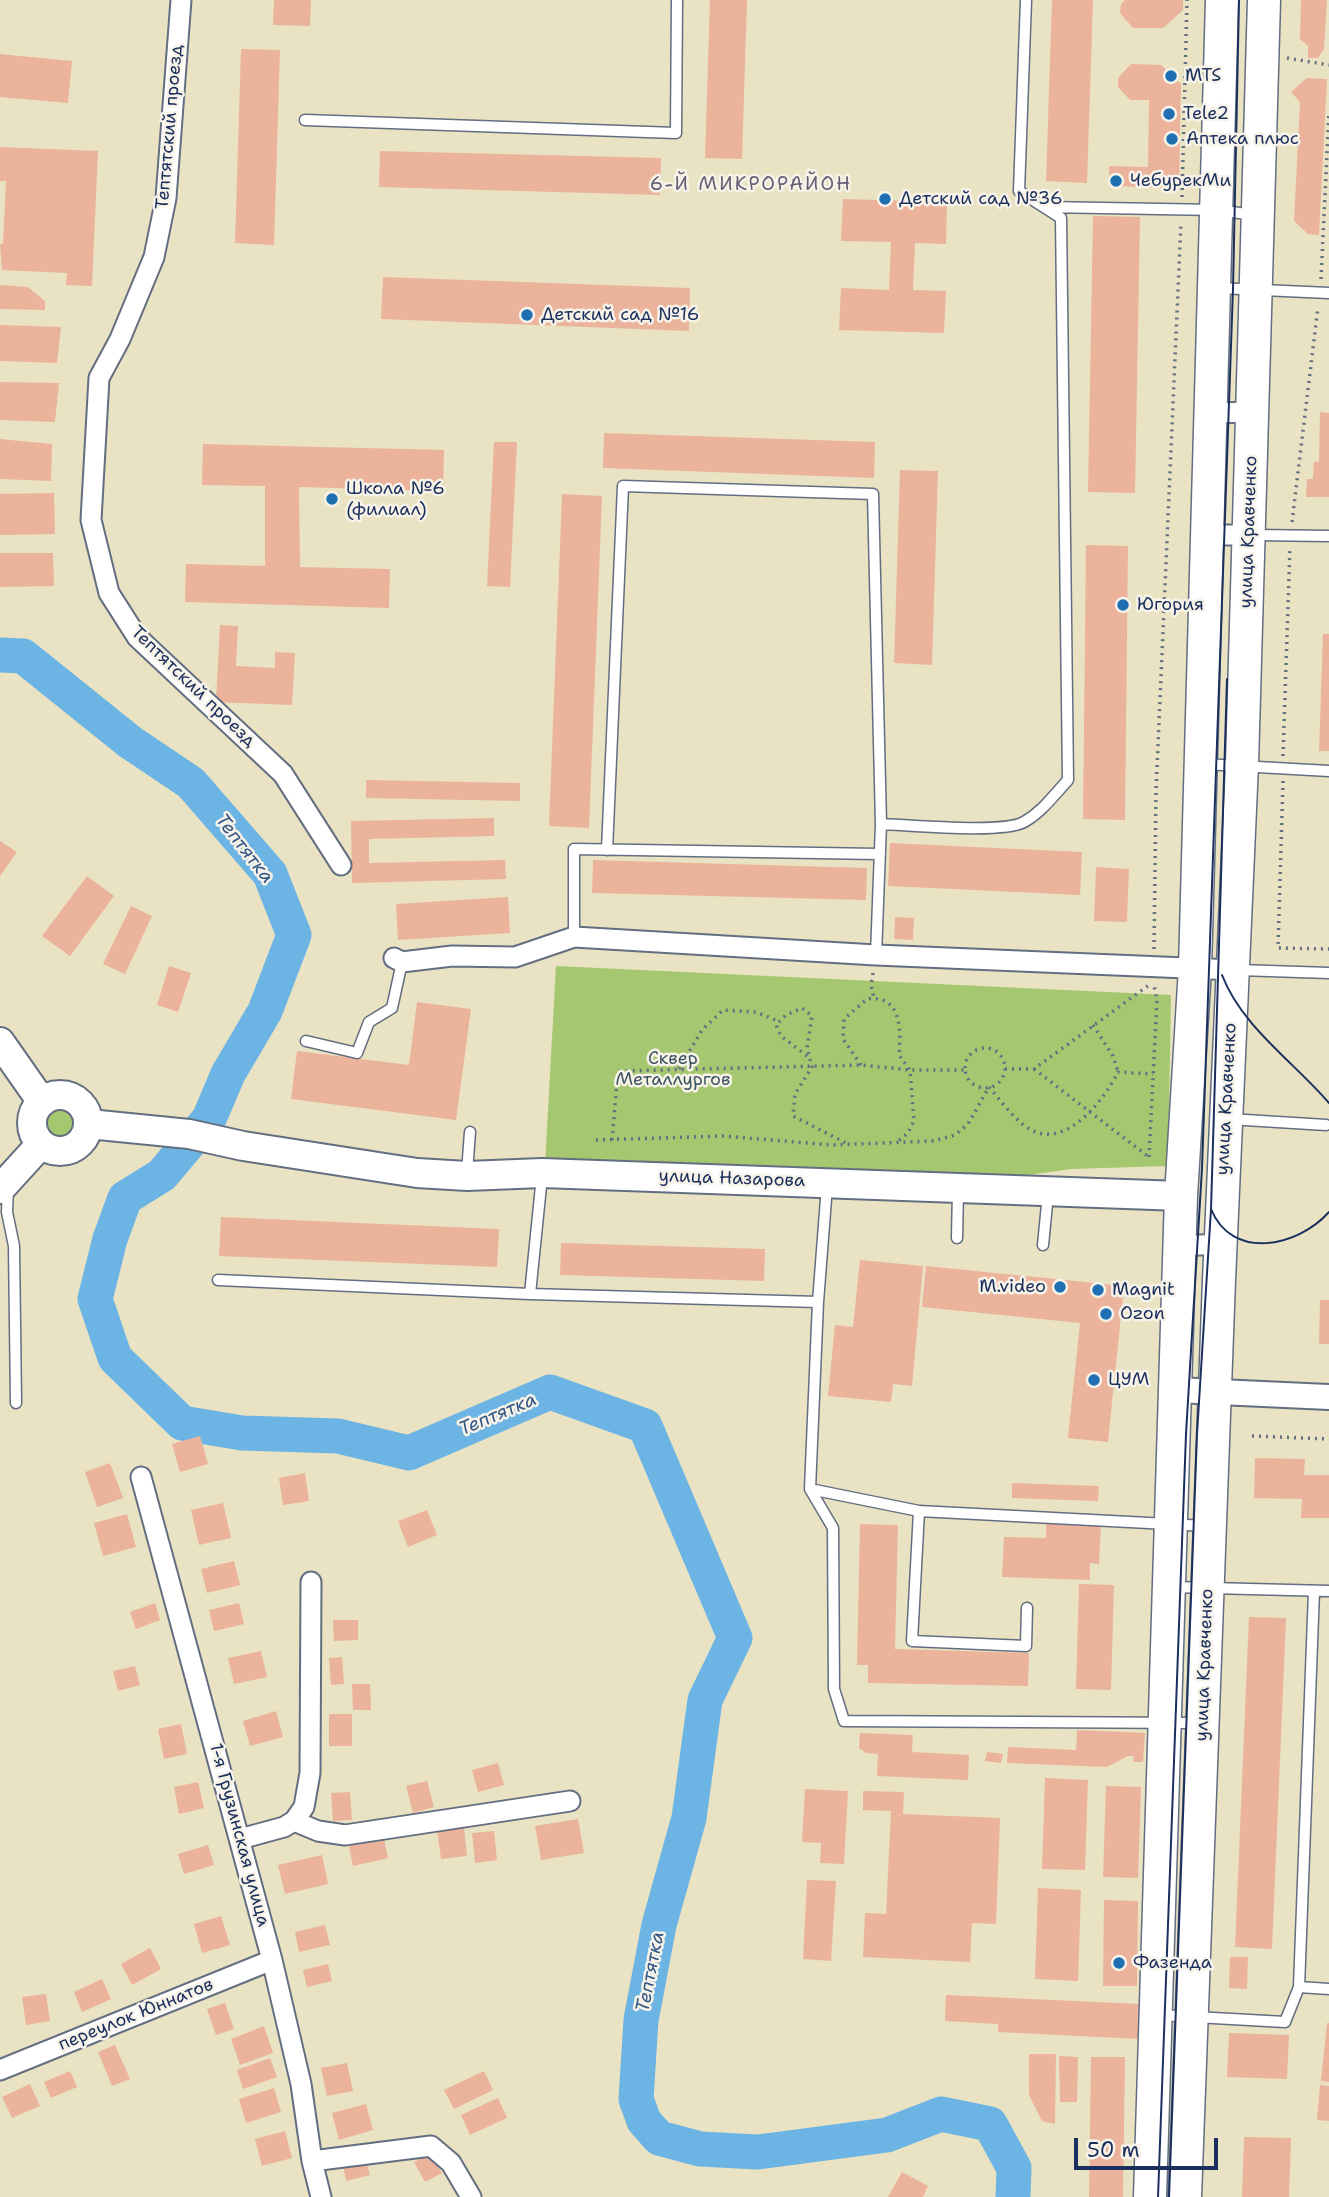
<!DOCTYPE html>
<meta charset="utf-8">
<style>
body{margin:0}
#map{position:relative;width:1329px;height:2197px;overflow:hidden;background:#e9e3c3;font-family:"Shantell Sans",sans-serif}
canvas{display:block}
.scale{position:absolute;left:1074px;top:2138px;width:144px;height:32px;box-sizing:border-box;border:4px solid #1b2f5e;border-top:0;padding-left:9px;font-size:21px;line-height:24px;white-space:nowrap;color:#1b2f5e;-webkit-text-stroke:5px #f7f3e8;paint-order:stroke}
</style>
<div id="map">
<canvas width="1329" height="2197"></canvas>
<div class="scale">50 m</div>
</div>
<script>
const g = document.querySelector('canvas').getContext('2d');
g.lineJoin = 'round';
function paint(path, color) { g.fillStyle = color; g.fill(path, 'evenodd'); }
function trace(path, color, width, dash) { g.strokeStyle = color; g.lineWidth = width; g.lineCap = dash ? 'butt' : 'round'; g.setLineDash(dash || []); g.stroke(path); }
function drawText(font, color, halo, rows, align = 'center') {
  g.font = font + ' "Shantell Sans",sans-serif'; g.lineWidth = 5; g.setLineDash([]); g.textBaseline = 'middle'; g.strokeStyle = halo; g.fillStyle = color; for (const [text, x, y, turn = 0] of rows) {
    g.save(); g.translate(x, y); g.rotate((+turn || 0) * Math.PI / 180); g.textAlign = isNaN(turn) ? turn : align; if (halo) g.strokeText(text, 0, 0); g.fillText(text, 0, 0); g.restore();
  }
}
paint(new Path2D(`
 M556 966 1171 995 1168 1166 1071 1169 1022 1176 545 1165Z
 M44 1119a19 19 0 1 1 38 0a19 19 0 1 1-38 0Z`), '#a5c76f');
trace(new Path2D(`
 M0 655 23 656 130 742 191 783 270 874 294 935 265 1011 228 1074 209 1119 162 1175 125 1198 110 1239 95 1299 115 1358 182 1423 242 1433 338 1436 409 1453 550 1392 645 1426 735 1638 705 1700 689 1818 659 1925 641 2020 636 2099 644 2121 659 2138 700 2149 758 2152 887 2135 941 2114 990 2124 1014 2168 1013 2197`), '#6cb4e4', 35);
paint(new Path2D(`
 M274 0H311L310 26 273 25Z
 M710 0H747L742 159 705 158Z
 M1052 0H1093L1087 183 1046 181Z
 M1125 0H1183V10L1163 28H1133L1120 13 1121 4Z
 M1301 0H1327L1324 49 1318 58H1308V46L1300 39Z
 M241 49 280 50 274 245 235 243Z
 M0 54 72 61 68 103 0 97Z
 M1131 64 1161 65 1181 84 1179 188 1109 186V166L1148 167 1149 100H1130L1118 87V78Z
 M1307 78 1327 79 1319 235 1308 234 1294 221 1300 102 1291 92Z
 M0 147 98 151 92 286 66 285 67 273 2 270 0 244H3L6 181H0Z
 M380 151 661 158 660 195 379 187Z
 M843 199 947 202 946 244 915 243 913 290 946 291 944 333 839 330 841 288 889 290 891 242 841 241Z
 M1093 216 1140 217 1135 493 1088 492Z
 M383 277 690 288 689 331 381 319Z
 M0 285 28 287 45 301V310L0 309Z
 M0 325 61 327 57 363 0 361Z
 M0 382 59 383 55 422 0 420Z
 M1320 412 1329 413V497H1306L1307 479H1313L1314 462H1319Z
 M604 433 875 442 874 478 603 468Z
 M0 439 52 444 51 481 0 479Z
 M494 442H517L510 587 487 586Z
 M203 444 444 450 443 491 299 487 300 567 390 569 389 608 185 602 186 564 265 566V486L202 485Z
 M900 470 938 471 932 665 894 663Z
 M54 493 55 534 0 535V494Z
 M562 494 602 496 589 828 549 826Z
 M1086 545 1128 546 1125 820 1083 819Z
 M0 553H53L54 586 0 587Z
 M220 625 238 626 236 666 275 668V652L295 653 292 705 216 702Z
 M1323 634H1329V751H1319Z
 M366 780 520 783V801L366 798Z
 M494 818V836L369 839V863L505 860 506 879 352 883 351 821Z
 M0 841 17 852 0 876Z
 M890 843 1082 852 1080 895 888 886Z
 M593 860 867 868 866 900 592 893Z
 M1096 867 1129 869 1127 922 1094 921Z
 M87 876 114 896 70 956 42 936Z
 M508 897 510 933 398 940 396 904Z
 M131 906 152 916 125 974 103 964Z
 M895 917 914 918 913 940 894 939Z
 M169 966 191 973 178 1012 157 1005Z
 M417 1002 471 1009 456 1120 291 1099 297 1051 409 1065Z
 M221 1217 499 1229 497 1267 219 1256Z
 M561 1243 765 1249 764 1281 560 1275Z
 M860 1260 923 1266 912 1386 893 1384 891 1402 828 1396 835 1325 853 1327Z
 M926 1266 1124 1286 1108 1442 1068 1438 1080 1323 922 1307Z
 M1320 1300H1329V1344H1319Z
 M200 1436 208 1464 180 1472 172 1444Z
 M1255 1458 1305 1459 1304 1475H1329V1518H1301L1302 1499 1254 1498Z
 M110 1463 123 1498 97 1507 85 1472Z
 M305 1473 309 1501 283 1505 279 1478Z
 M1012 1483 1099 1486 1098 1501 1012 1498Z
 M223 1503 231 1538 199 1545 191 1510Z
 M427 1510 437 1535 408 1547 398 1521Z
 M127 1514 136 1547 103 1556 94 1523Z
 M1046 1521 1101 1523 1099 1564 1090 1563V1580L1002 1577 1004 1537 1046 1538Z
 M860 1524 898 1525 895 1649 1029 1653 1028 1686 868 1683V1665H857Z
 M234 1561 240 1585 207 1593 201 1569Z
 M1079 1584 1114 1585 1111 1690 1076 1689Z
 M155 1603 160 1620 136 1629 130 1612Z
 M239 1603 244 1624 214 1631 209 1610Z
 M1249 1617 1286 1618 1272 1949 1235 1947Z
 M333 1620H358V1640L334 1641Z
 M261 1651 267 1677 234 1684 228 1658Z
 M342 1657 344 1684 331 1685 329 1658Z
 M135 1666 140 1685 118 1691 113 1671Z
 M352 1684H370L371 1710H353Z
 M276 1711 283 1737 250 1746 243 1721Z
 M329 1714H352V1746H329Z
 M181 1724 187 1754 164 1759 158 1729Z
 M1077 1730 1145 1733 1143 1762H1133L1134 1756H1128L1107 1767 1007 1763 1008 1747 1076 1750Z
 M860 1733 913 1735 912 1752 969 1755 968 1780 877 1776 878 1754 866 1753 859 1748Z
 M987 1752 1003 1754 1001 1763 985 1761Z
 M498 1763 504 1785 478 1792 472 1770Z
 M1045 1778 1088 1780 1085 1870 1042 1869Z
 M427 1781 434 1807 413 1813 406 1786Z
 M198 1782 204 1808 179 1814 174 1787Z
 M1106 1786 1141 1787 1138 1878 1103 1877Z
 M805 1789 848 1791 844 1864 820 1863 821 1843 802 1842Z
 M863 1791 904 1792 903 1814 1000 1818 996 1924 972 1923 970 1962 863 1957 865 1913 886 1914 891 1811 863 1810Z
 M350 1792 352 1820 333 1821 331 1793Z
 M578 1819 584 1853 541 1860 535 1826Z
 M464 1827 467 1856 441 1859 437 1830Z
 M494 1831 497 1860 475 1863 472 1833Z
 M383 1834 388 1858 353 1866 348 1842Z
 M208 1845 214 1865 184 1874 178 1854Z
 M322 1855 328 1884 285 1894 278 1865Z
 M807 1880 836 1881 831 1961 803 1959Z
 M1038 1888 1081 1890 1078 1981 1035 1979Z
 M1104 1900 1138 1901 1137 1986H1103Z
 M221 1916 230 1945 202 1953 194 1924Z
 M325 1925 330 1945 299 1952 295 1932Z
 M150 1948 161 1969 132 1985 121 1964Z
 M1230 1957H1248L1247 1989 1229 1988Z
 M328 1964 332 1981 307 1987 303 1970Z
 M102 1979 111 1999 82 2012 74 1992Z
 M46 1994 50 2021 26 2025 22 1997Z
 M946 1995 1140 2004 1138 2039 998 2032V2024L945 2021Z
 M225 2003 234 2029 216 2035 207 2009Z
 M1327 2023H1329V2082L1321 2081Z
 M264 2026 273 2053 240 2065 231 2039Z
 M1229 2033 1289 2035 1287 2079 1227 2077Z
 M115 2045 130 2079 112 2086 98 2052Z
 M1029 2054H1056L1055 2124 1042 2121 1029 2095Z
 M1059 2056 1078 2057 1077 2102H1060Z
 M1091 2057H1125L1123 2197H1089Z
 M270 2058 277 2077 243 2089 237 2070Z
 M347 2063 353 2091 327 2096 321 2068Z
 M70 2071 77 2087 51 2098 44 2082Z
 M484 2071 493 2090 454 2109 444 2090Z
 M30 2084 40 2106 12 2118 2 2097Z
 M1320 2085 1329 2086V2121L1317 2120Z
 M274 2088 281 2112 246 2123 239 2099Z
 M498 2098 507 2118 470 2135 461 2115Z
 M366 2104 373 2130 339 2140 332 2113Z
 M285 2131 292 2158 262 2166 255 2139Z
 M1244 2137 1291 2138 1289 2197H1242Z
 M430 2153 442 2173 425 2182 414 2162Z
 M366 2160 370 2175 346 2181 343 2165Z
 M902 2172 928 2186 923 2197H888Z`), '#ebb39b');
const service = new Path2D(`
 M305 120 676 133 677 0
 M1045 207 1217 210 1254 215
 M1218 288 1329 293
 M1254 535 1329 536
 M1204 764 1329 771
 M607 850 623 486 873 494 881 824
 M574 937V849L878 854
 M876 955 881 824C910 825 1003 834 1024 822 1042 812 1054 795 1068 780L1061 218 1019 191 1026 0
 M1239 970 1329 973
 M306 1041 357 1053 369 1022 392 1008 402 962
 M1229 1119 1326 1125
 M467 1172 470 1132
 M8 1187 7 1212 14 1246 16 1403
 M957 1238 958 1190
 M1043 1245 1048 1194
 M218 1280 530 1294 818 1302 827 1186
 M530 1294 542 1176
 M818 1302 810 1489 833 1528 834 1689 844 1721 1199 1723
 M810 1489 919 1511 912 1641 1026 1646 1027 1608
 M919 1511 1206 1526
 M1171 1587 1329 1591
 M1299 1987 1314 1591
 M1160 2015 1285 2022 1299 1987 1329 1989`);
const minor = new Path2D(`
 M181 0 166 198 154 257 120 339 99 378 91 520 109 593 137 637 283 774 341 865
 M1211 413 1253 412
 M1207 535H1250
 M394 958 402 962 452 956 515 957 574 937 876 955 1234 970
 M1179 1246 1221 1244
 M141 1477 272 1960 301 2084 312 2161 321 2197
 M294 1821 318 1831 345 1835 570 1801
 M240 1839 284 1827 294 1821 304 1807 310 1773 311 1582
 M0 2070 272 1960
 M312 2161 431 2146 451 2163 471 2197`);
const tertiary = new Path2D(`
 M1175 1390 1329 1397`);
const secondary = new Path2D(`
 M0 1042 42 1102
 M32 1123a28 28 0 1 1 56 0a28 28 0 1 1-56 0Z
 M89 1124 189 1134 243 1146 417 1173 467 1176 542 1173 1181 1196
 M0 1189 41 1144`);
const primary = new Path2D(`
 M1150 2197 1181 1196 1195 968 1222 0
 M1185 2197 1219 1280 1242 764 1264 0`);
trace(service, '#636e81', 13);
trace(minor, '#636e81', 23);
trace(tertiary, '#636e81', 28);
trace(secondary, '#636e81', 32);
trace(primary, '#636e81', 35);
trace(new Path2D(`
 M1287 58 1329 65
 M1182 197 1187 0
 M1321 279 1329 112
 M1292 522 1318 307
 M1283 756 1290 547
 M1283 781 1278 948 1329 949
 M1154 949 1156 791 1181 222
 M873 973 871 985 874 998
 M1093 1025 1113 1056 1118 1072
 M965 1068a20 20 0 1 1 40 0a20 20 0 1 1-40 0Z
 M807 1056 781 1036 776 1025 786 1015 802 1008 812 1016 807 1048 812 1067 795 1094 793 1116 848 1144
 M861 1065 843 1039 844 1019 867 999C902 994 901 1031 899 1055L910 1070 914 1121 908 1133 897 1142
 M679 1069 702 1030 723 1010 756 1012 778 1021
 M1005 1069H1034L1149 985
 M1034 1069 1149 1157
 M596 1140 723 1136 832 1145 934 1141 955 1135 968 1124 989 1087C1001 1101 1015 1121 1031 1130 1068 1149 1105 1098 1118 1072L1153 1074
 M612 1140 618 1071 861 1065 910 1070H965
 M1149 1157 1157 1000 1154 985
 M1252 1436 1329 1439`), '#636e81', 3.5, [2, 5]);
trace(service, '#fff', 10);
trace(minor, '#fff', 19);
trace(tertiary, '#fff', 24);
trace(secondary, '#fff', 28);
trace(primary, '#fff', 32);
trace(new Path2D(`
 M1222 975C1242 1027 1294 1062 1329 1103
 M1211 1209C1232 1261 1298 1247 1329 1212
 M1158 2197 1186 1434 1202 1168 1233 289 1239 0
 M1169 2197 1197 1434 1211 1209 1227 679`), '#1b2f5e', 2);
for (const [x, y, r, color] of [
 [1171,76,7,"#1f6fb2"],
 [1169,114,7,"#1f6fb2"],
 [1172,139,7,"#1f6fb2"],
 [1116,181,7,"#1f6fb2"],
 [885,199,7,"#1f6fb2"],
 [527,315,7,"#1f6fb2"],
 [332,499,7,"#1f6fb2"],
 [1123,605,7,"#1f6fb2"],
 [1060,1287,7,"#1f6fb2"],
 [1098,1290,7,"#1f6fb2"],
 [1106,1314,7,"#1f6fb2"],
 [1094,1380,7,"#1f6fb2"],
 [1119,1963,7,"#1f6fb2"]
]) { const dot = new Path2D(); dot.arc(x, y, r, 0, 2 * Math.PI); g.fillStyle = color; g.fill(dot); trace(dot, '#f7f3e8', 2.5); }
drawText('18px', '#1b2f5e', '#f7f3e8', [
 ["MTS",1185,76],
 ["Tele2",1183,114],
 ["Аптека плюс",1186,139],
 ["ЧебурекМи",1130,181],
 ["Детский сад №36",899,199],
 ["Детский сад №16",541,315],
 ["Школа №6",346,489],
 ["(филиал)",346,510],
 ["Югория",1137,605],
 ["M.video",1046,1287,"right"],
 ["Magnit",1112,1290],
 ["Ozon",1120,1314],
 ["ЦУМ",1108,1380],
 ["Фазенда",1133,1963]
], 'left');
drawText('18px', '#1b2f5e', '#f7f3e8', [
 ["Тептятский проезд",170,127,-85],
 ["улица Кравченко",1249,532,-88],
 ["Тептятский проезд",193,687,44],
 ["улица Кравченко",1227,1099,-87],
 ["улица Назарова",732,1179,2],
 ["улица Кравченко",1205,1665,-88],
 ["1-я Грузинская улица",239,1835,75],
 ["переулок Юннатов",136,2015,-22]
]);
drawText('18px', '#3e5562', '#f7f3e8', [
 ["Сквер",673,1059],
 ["Металлургов",673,1080]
]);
g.letterSpacing = '2px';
drawText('19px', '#645d73', '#f7f3e8', [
 ["6-Й МИКРОРАЙОН",751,185]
]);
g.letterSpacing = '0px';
drawText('italic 19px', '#335786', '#f7f3e8', [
 ["Тептятка",244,849,52],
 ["Тептятка",498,1415,-23],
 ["Тептятка",651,1972,-79]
]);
</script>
